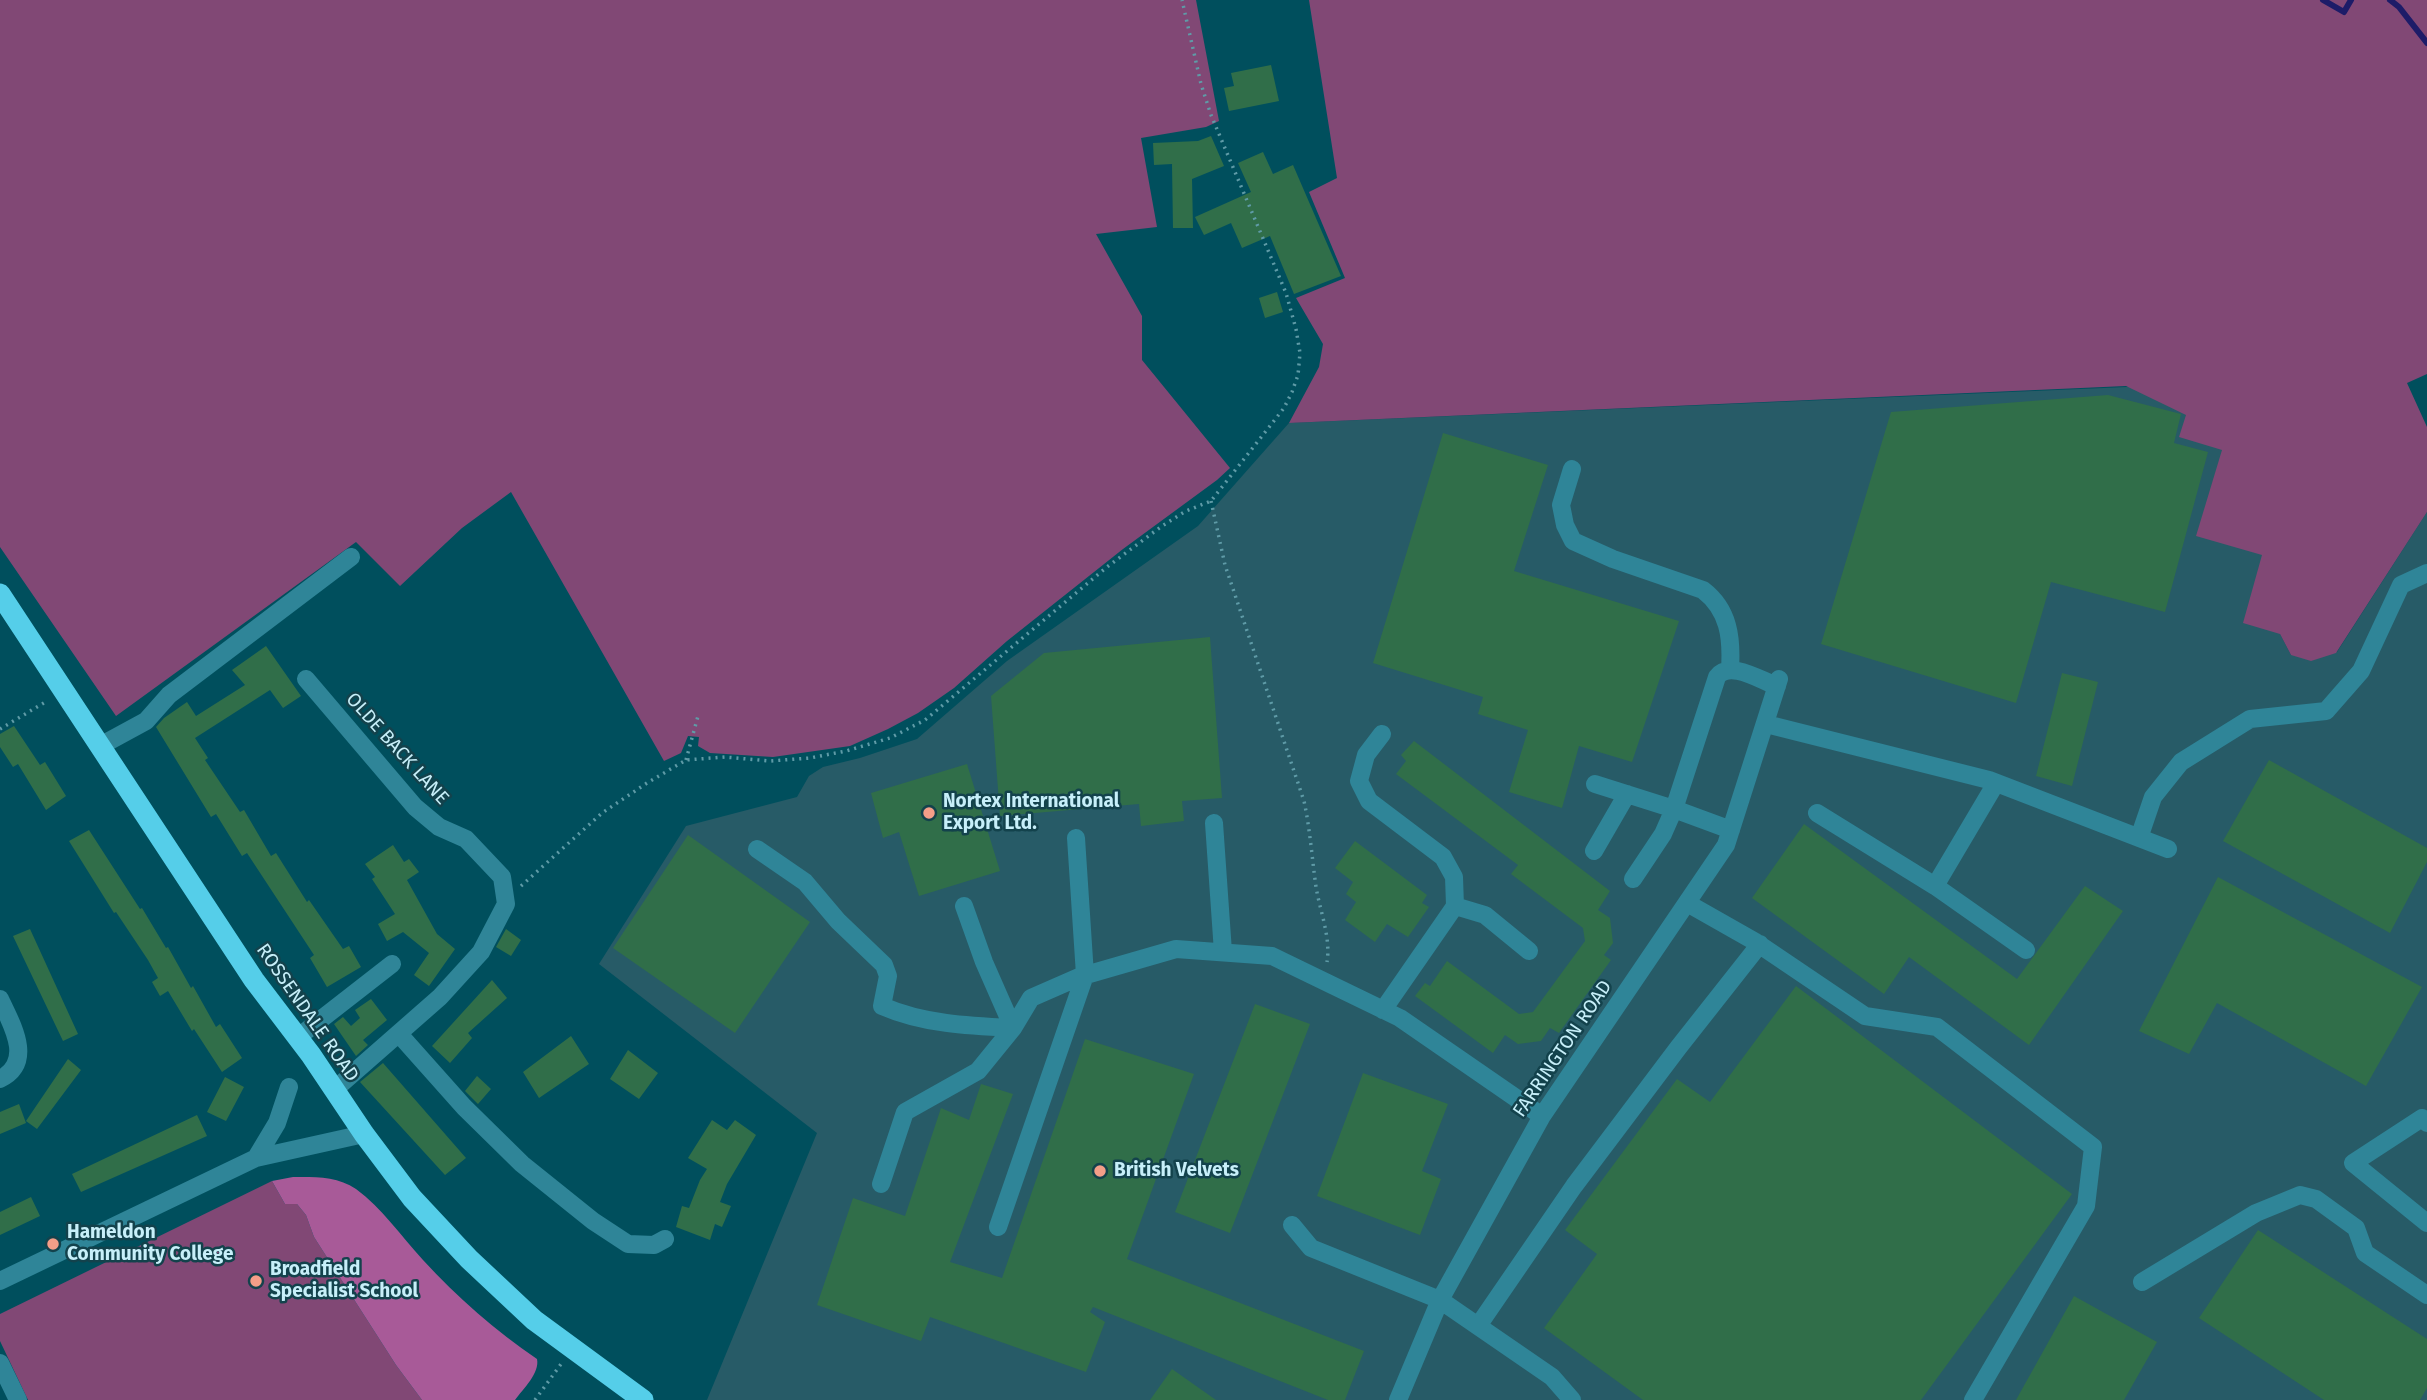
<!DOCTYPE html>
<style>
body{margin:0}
canvas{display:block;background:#004f5d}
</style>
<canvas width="2427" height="1400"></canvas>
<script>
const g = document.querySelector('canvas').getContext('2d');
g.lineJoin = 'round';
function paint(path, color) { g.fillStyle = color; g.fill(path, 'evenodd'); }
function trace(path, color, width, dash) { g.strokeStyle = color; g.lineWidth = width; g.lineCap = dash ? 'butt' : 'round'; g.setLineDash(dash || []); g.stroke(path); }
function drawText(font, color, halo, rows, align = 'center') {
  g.font = font + ' "Fira Sans",sans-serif'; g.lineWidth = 5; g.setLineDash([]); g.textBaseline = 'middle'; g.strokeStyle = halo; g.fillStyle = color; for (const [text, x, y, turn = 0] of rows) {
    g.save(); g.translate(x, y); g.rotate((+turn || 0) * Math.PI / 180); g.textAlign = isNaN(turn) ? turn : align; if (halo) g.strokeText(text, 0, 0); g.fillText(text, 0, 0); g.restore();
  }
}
paint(new Path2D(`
 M2243 382 2263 555 2280 634 2291 655 2337 652 2427 512V1400H707L817 1133 599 964 686 826 797 797 809 776 823 767 860 758 917 739 1007 661 1198 526 1289 423Z`), '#275b67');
paint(new Path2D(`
 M0 0H1196L1219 121 1206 127 1141 138 1157 227 1096 234 1142 316V360L1230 468 1217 480 1123 549 1007 641 954 688 918 713 888 729 850 746 773 757 710 753 698 746 699 737 688 736 681 753 664 761 511 492 462 528 400 586 356 542 116 716 0 547Z
 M1309 0H2427V374L2407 383 2427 427V512L2336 653 2311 661 2291 655 2280 634 2243 623 2262 555 2196 536 2222 450 2179 437 2186 415 2126 386 1289 423 1319 367 1323 344 1296 298 1345 278 1309 192 1337 178Z
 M272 1181 285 1204H297L306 1215 314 1237 396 1365 422 1400H28L0 1341V1314Z`), '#814875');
paint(new Path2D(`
 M293 1177C315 1177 337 1176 356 1189 382 1208 401 1236 423 1260 457 1297 496 1331 537 1359 540 1373 523 1389 515 1400H422L396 1365 314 1237 306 1215 297 1204H285L272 1181Z`), '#a85a98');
trace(new Path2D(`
 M2323 0 2344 12 2351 0
 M2390 0 2399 7 2427 43`), '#1d1c68', 6);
paint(new Path2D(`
 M1271 65 1279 101 1229 111 1224 88 1234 86 1231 73Z
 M1211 136 1224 166 1192 179 1193 228H1173L1172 164 1154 165 1153 143 1198 141Z
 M1263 152 1273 174 1293 165 1341 276 1294 294 1270 236 1242 248 1231 223 1204 235 1195 217 1251 192 1238 163Z
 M1277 292 1283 312 1265 318 1259 298Z
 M2108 395 2181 414 2174 443 2208 452 2165 612 2051 582 2016 703 1821 644 1891 412Z
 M1443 433 1548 465 1514 571 1679 621 1632 762 1579 746 1562 808 1509 792 1528 730 1478 714 1483 697 1373 663Z
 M1210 637 1222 798 1182 801 1184 821 1141 826 1139 804 1000 816 991 696 1044 653Z
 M266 646 301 696 283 708 270 690 195 738 208 758 205 760 240 812 244 810 271 856 276 853 307 902 309 900 343 949 349 946 361 967 327 987 310 958 314 955 247 853 242 856 216 814 211 817 156 727 164 718 187 702 196 716 245 685 232 670Z
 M2062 673 2098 682 2072 786 2036 776Z
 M14 726 40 765 45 762 66 796 46 810 18 764 13 767 0 747V734Z
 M1414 741 1610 891 1598 910 1610 918 1613 943 1604 955 1611 960 1559 1033 1550 1028 1541 1041 1518 1044 1505 1035 1493 1053 1415 996 1425 983 1430 986 1447 961 1519 1014 1533 1012 1585 941 1583 928 1511 874 1518 865 1396 774 1406 761 1401 755Z
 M2269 760 2427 848V862L2390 933 2223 841Z
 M967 764 1000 871 919 896 899 832 883 838 871 793Z
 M1804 824 2017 979 2085 886 2123 911 2029 1045 1909 957 1884 994 1752 898Z
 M89 830 140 909 142 908 166 948 168 947 191 988 193 986 216 1027 220 1024 242 1058 222 1072 194 1029 192 1031 168 991 160 996 152 982 158 978 148 960 116 912 114 913 69 841Z
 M688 835 810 922 735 1033 613 948Z
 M1355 841 1427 895 1422 903 1429 907 1408 937 1387 924 1375 942 1345 920 1356 902 1346 894 1353 882 1335 868Z
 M393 845 404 862 409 859 419 872 407 880 437 934 455 949 429 986 414 975 429 953 403 932 387 941 378 924 395 914 372 879 375 877 365 864Z
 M2218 877 2422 987 2366 1086 2217 1003 2189 1054 2139 1031Z
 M30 929 78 1034 63 1041 13 936Z
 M506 929 521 940 511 956 496 947Z
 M492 980 507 998 468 1033 472 1038 450 1063 432 1046Z
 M1796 986 2072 1194 1921 1400H1643L1544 1328 1597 1254 1565 1230 1677 1079 1710 1102Z
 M371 999 387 1020 363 1040 368 1045 356 1056 334 1024 343 1017 351 1026 360 1018 355 1010Z
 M1255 1004 1310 1024 1230 1233 1175 1212Z
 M571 1036 589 1064 539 1098 523 1072Z
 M1085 1039 1194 1074 1127 1259 1364 1351 1345 1400H1328L1093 1307 1090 1312 1105 1322 1086 1372 930 1317 921 1341 817 1305 853 1198 905 1216 941 1108 969 1120 981 1084 1013 1094 950 1262 1002 1278Z
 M628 1050 658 1073 639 1099 610 1079Z
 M68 1059 81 1070 37 1129 26 1121Z
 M383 1063 466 1158 445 1175 360 1082Z
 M1363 1073 1448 1104 1422 1171 1441 1179 1420 1235 1317 1196Z
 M477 1076 491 1089 478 1104 465 1091Z
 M225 1077 244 1087 226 1121 207 1112Z
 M19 1104 26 1123 0 1134V1112Z
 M197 1115 207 1136 81 1192 72 1174Z
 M712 1120 727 1130 735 1120 756 1135 727 1184 720 1202 731 1206 722 1227 715 1224 710 1240 676 1227 682 1206 689 1208 700 1180 707 1169 688 1158Z
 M31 1197 40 1216 0 1235V1212Z
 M2258 1230 2427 1339V1388L2420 1400H2324L2199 1318Z
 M2074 1296 2157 1342 2124 1400H2016Z
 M1172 1369 1216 1400H1150Z`), '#306e49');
trace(new Path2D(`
 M1211 501 1225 565 1304 801C1310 829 1312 858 1316 887 1320 911 1331 938 1327 962
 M0 729 47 701
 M686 760 698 716
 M521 886 602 813 647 783 686 760 725 757 770 761 810 758 846 751 890 738 925 720 1107 567 1162 526 1186 511 1211 501 1284 408 1292 392 1298 375 1300 353 1296 329 1286 293 1211 115 1201 84 1182 0
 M535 1400 561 1364`), '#5f9ba7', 3.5, [2, 5]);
trace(new Path2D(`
 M1572 469 1561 505 1565 525 1573 541 1613 559 1703 590C1729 610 1732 638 1730 669
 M306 679 415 807 439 827 466 839 502 877 506 904 481 952 440 997 334 1090
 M1766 724 1989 780 2168 849
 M1382 734 1366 755 1359 781 1369 801 1443 857 1454 877 1455 906 1383 1010
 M100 746 146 721 169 695 351 557
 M1996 783 1935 886 2026 950
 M1595 784 1674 809 1731 830
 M1817 813 1935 886
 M1214 823 1223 952
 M2139 838 2153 797 2181 762 2250 719 2326 711 2361 671 2401 585 2427 573
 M757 849 805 882 838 921 884 965 888 976 882 1006C923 1024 969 1026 1013 1028
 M1594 851 1627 794
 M1633 879 1663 834 1674 809 1717 677C1729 660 1760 680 1777 686
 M1687 903 1754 941 1865 1016 1937 1027 2093 1147 2086 1206 1973 1400
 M964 906 984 962 1013 1028
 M1455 906 1485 915 1529 951
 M0 999C11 1023 35 1062 0 1079
 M399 1034 464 1107 522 1164 593 1221 628 1244 654 1245 665 1239
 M297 1038 392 964
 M2427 1123 2422 1118 2353 1163 2427 1223
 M256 1158 277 1123 289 1087
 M881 1184 905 1112 978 1071 1013 1028 1031 998 1079 977 1176 949 1272 956 1400 1018 1542 1116
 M1292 1225 1311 1248 1440 1300 1552 1377 1572 1400
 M998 1227 1085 975 1076 838
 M0 1281 256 1158 364 1134
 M2142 1282 2256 1213 2300 1195 2316 1199 2356 1228 2365 1253 2427 1295
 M1478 1326 1574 1186 1678 1048 1760 944
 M0 1363 18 1400
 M1398 1400 1440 1300 1542 1116 1726 845 1779 679`), '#2f8598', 18);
trace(new Path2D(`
 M0 594 254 980 311 1055 364 1134 412 1198 469 1259 534 1320 643 1400`), '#55cee9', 21);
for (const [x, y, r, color] of [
 [929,813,7,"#f49e88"],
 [1100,1171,7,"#f49e88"],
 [53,1244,7,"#f49e88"],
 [256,1281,7,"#f49e88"]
]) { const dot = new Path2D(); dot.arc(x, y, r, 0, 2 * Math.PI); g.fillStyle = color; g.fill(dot); trace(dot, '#13424c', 2.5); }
drawText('19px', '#c7eff9', '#13424c', [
 ["OLDE BACK LANE",397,749,48],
 ["ROSSENDALE ROAD",307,1013,55],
 ["FARRINGTON ROAD",1563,1049,-56]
]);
drawText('bold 19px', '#c7eff9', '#13424c', [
 ["Nortex International",943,802],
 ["Export Ltd.",943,824],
 ["British Velvets",1114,1171],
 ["Hameldon",67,1233],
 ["Community College",67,1255],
 ["Broadfield",270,1270],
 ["Specialist School",270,1292]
], 'left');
</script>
